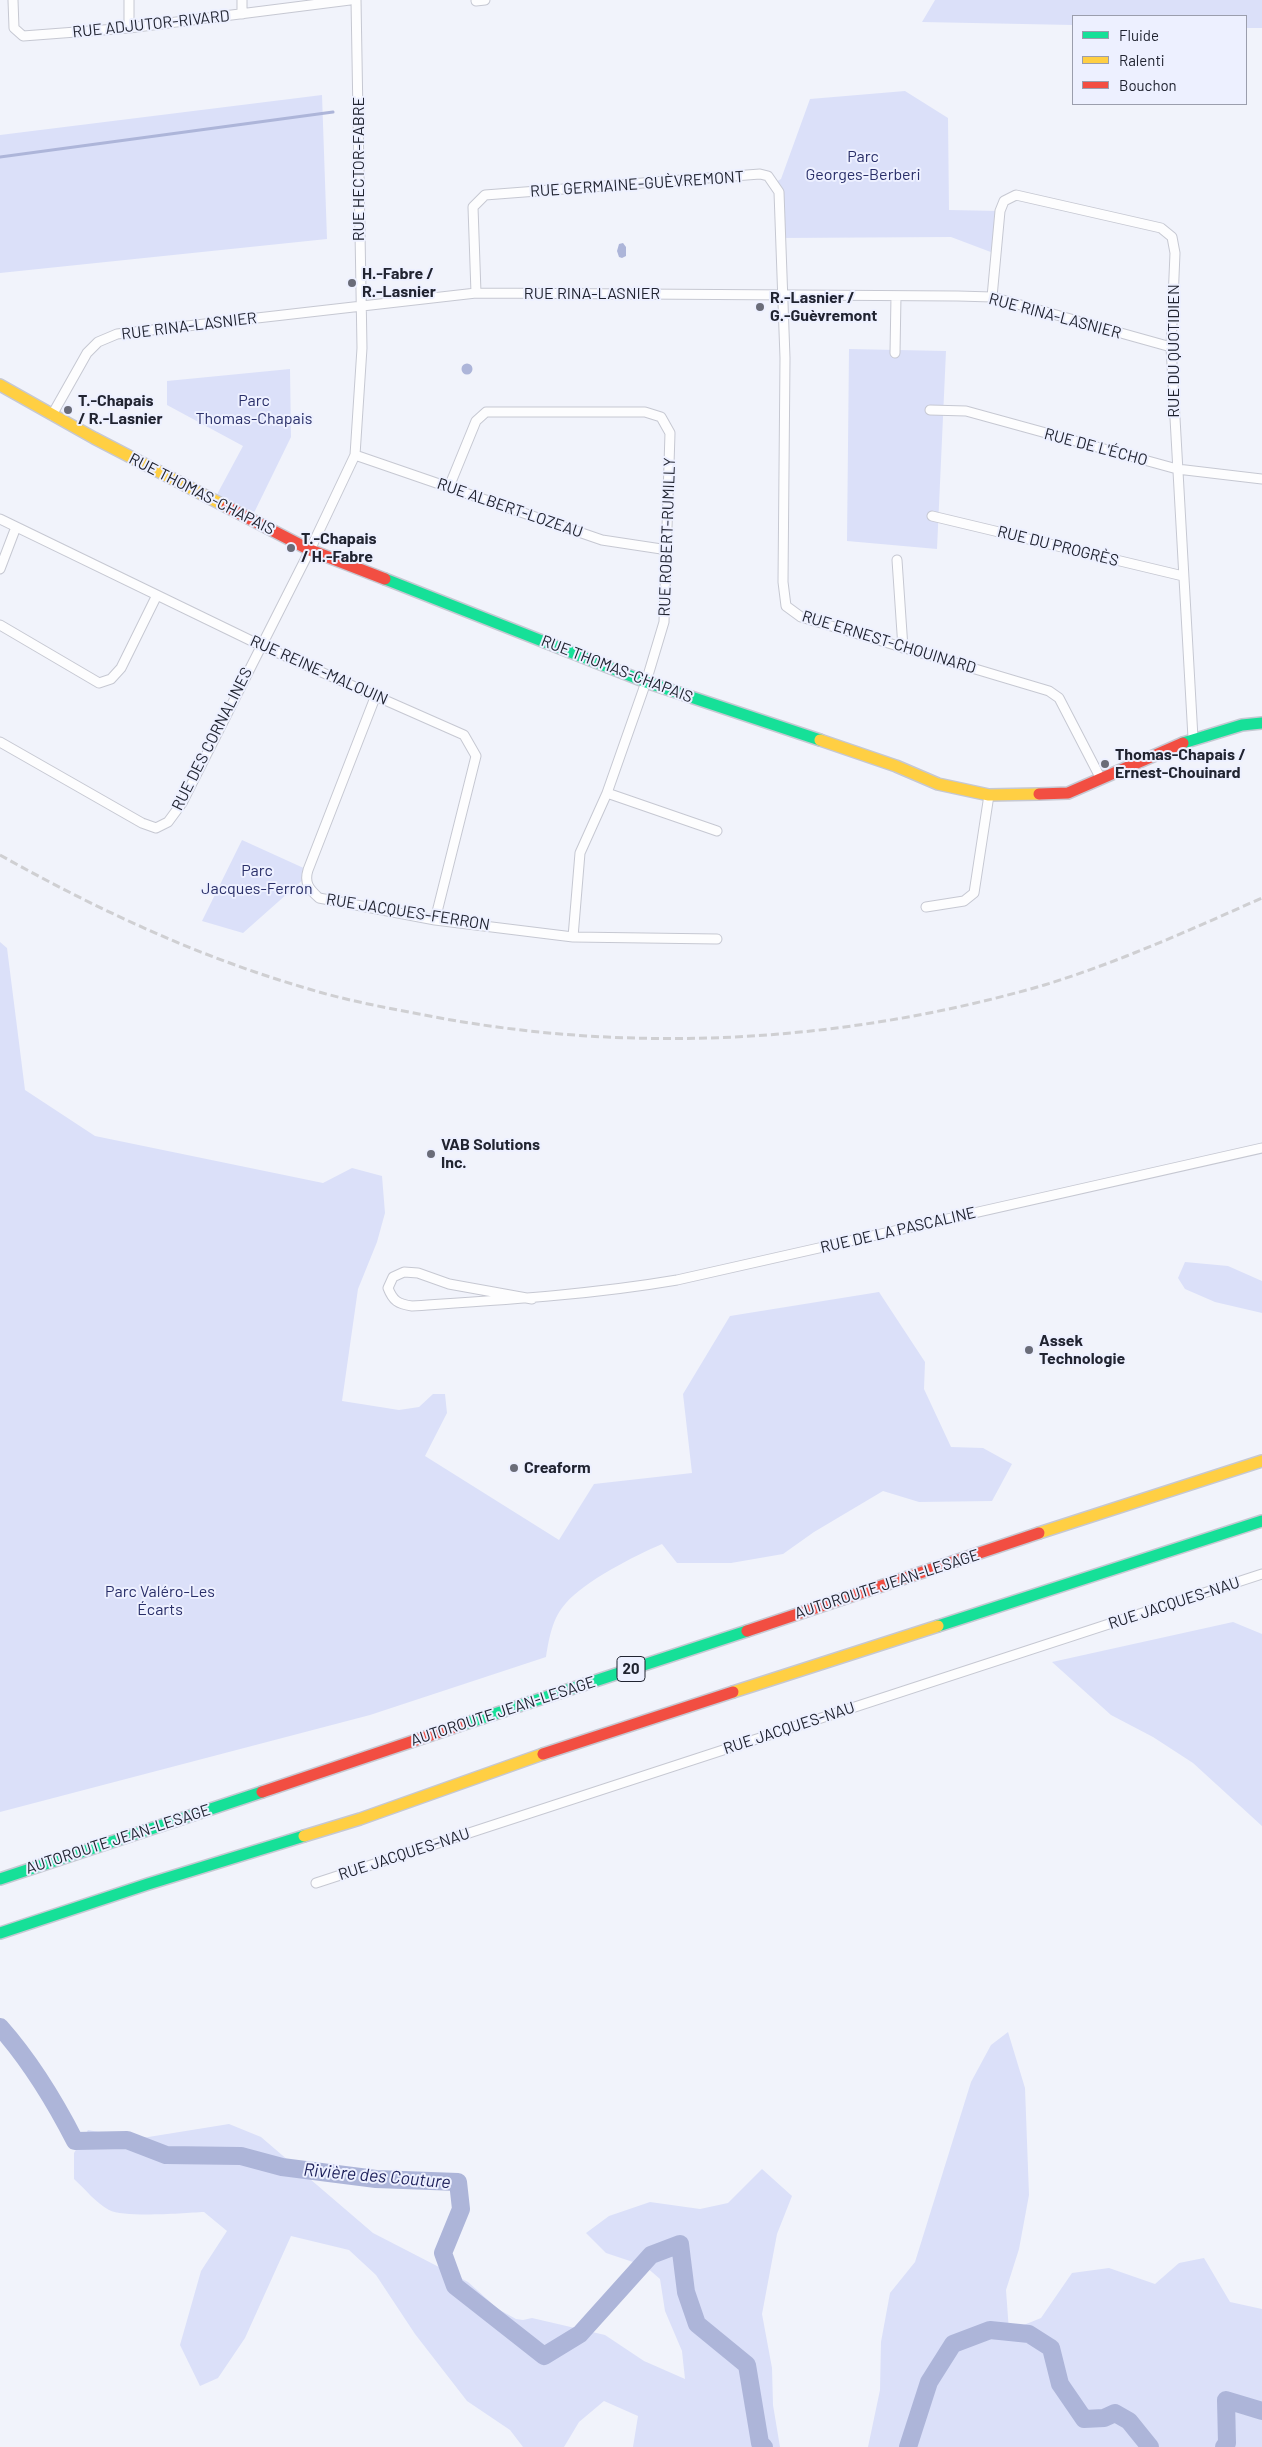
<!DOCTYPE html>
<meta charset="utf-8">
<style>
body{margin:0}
#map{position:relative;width:1262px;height:2447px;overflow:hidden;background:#f1f3fb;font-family:Barlow,sans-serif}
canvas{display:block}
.legend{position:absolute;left:1072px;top:15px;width:175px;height:90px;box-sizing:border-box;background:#edf0ff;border:1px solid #9b9ead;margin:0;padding:6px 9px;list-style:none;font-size:15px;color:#212431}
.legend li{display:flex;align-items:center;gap:10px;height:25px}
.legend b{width:25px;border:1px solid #9b9ead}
</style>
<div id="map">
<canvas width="1262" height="2447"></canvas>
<ul class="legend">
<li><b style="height:6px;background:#16e098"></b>Fluide</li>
<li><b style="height:6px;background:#ffcf43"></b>Ralenti</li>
<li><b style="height:6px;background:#f24e42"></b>Bouchon</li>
</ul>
</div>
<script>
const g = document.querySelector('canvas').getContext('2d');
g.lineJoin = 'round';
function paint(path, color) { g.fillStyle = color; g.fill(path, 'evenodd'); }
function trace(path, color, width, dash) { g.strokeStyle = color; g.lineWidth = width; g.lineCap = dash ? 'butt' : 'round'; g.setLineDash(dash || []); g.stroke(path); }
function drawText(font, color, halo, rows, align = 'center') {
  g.font = font + ' Barlow,sans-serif'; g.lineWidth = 4; g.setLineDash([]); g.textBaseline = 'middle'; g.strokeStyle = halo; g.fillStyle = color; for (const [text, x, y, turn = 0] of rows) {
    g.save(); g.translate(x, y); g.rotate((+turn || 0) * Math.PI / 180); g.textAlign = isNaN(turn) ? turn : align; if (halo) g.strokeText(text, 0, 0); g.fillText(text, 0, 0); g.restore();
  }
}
paint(new Path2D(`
 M935 0H1262V28H1246V16H1073V25L922 22Z
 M905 91 948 118 949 210 1000 211 996 254 951 237 780 238 774 183 781 179 810 99Z
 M322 95 327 239 0 273V135Z
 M849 349 946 351 937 549 847 541Z
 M290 369 291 437 251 519 214 500 243 446 167 405V381Z
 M242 840 308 870 305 878 243 933 202 921Z
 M0 942 7 948 25 1090 95 1136 323 1183 352 1168 382 1176 385 1213 377 1242 358 1289 342 1401 399 1410 419 1407 433 1394H445L447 1413 425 1456 559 1540 594 1484 692 1473 683 1394 730 1316 879 1292 925 1362 924 1389 951 1447 983 1448 1012 1464 992 1501 919 1502 883 1491 814 1532 783 1554 731 1563H677L662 1544C634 1556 585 1581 566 1603 552 1618 549 1639 546 1657L370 1715 0 1812Z
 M1185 1262 1228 1266 1262 1281V1313L1215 1302 1185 1289 1178 1278Z
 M1233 1622 1262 1634V1826L1193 1763 1153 1737 1111 1715 1052 1662Z
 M1008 2032 1025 2088 1029 2195 1019 2249 1006 2290 1009 2331 1041 2318 1072 2273 1109 2268 1155 2284 1179 2263 1204 2258 1230 2302 1262 2309V2447H868L880 2390 881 2342 890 2293 915 2262 971 2082 991 2045Z
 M229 2124 261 2137 373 2233 468 2282 498 2309 516 2319 523 2320 532 2318 605 2335 644 2361 685 2379 682 2351 665 2311 660 2279 645 2266 606 2253 586 2233 609 2216 650 2202 700 2209 728 2203 762 2169 792 2196 777 2234 762 2314 772 2368 773 2405 780 2447H633L638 2416 604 2401 579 2422 564 2447H523L510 2430 467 2401 415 2334 376 2275 349 2250 291 2236 245 2338 218 2378 200 2386 180 2345 201 2271 227 2231 204 2212C184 2213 125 2218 109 2210 96 2203 85 2189 74 2179V2153L88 2130 136 2139Z`), '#dbe0f9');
paint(new Path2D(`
 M623 243 626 247V256L622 258 619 257 617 251 619 244Z
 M461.5 369a5.5 5.5 0 1 1 11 0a5.5 5.5 0 1 1-11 0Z`), '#adb5d9');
trace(new Path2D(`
 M0 157 333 112`), '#adb5d9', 3);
trace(new Path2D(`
 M0 2027C31 2062 54 2100 75 2141L127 2140 166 2155 241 2156 282 2167 376 2179 458 2182 461 2209 443 2253 455 2286 544 2356 580 2334 651 2255 680 2244 686 2292 697 2324 747 2365 760 2443 764 2447
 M908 2447 929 2382 953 2344 990 2330 1029 2334 1051 2348 1060 2384 1084 2419 1104 2418 1115 2413 1129 2421 1150 2447
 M1224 2447 1227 2443 1226 2400 1262 2411`), '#adb5d9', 18);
const street = new Path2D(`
 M13 0 14 28 23 36 129 28 350 0
 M129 0V28
 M476 1 485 0
 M242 14V0
 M476 293 473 207 485 195 760 174 768 176 779 192 785 358 783 582 786 606 801 617 1049 691 1059 698 1101 779
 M992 297 1000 211 1004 201 1016 195 1161 228 1172 237 1175 253 1171 347 1193 738
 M895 353 896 296
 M930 410 966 411 1177 469 1262 479
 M52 415 87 353 98 342 117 334 476 293 958 296 992 297 1171 347
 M355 455 602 540 668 550
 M449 487 476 421 486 412H645L661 417 670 433 664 622 646 682 607 793 580 853 573 937
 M932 516 1183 576
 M0 519 260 645 464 735 476 756 435 920
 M897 560 903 648
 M0 569 16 527
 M0 625 99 683 111 679 121 668 157 595
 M376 695 308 870C304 883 309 889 319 898L435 920 573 937 717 939
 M0 742 142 823 156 828 168 822 182 803 310 550 355 455 362 348 356 0
 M607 793 717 831
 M926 907 964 901 974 893 989 795
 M532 1299 449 1284 418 1273 404 1272 393 1277 388 1288C393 1301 398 1304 412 1306 501 1300 589 1295 677 1280L1262 1148
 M316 1883 1262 1574`);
const fast = new Path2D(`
 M385 579 646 682 820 740
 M1183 743 1242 725 1262 723
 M938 1626 1262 1521
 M461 1725 747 1631
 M0 1879 262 1792
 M0 1933 148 1884 304 1836`);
const slow = new Path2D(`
 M0 385 94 438 227 507
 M820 740 896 766 938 784 989 795 1039 794
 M1039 1533 1262 1461
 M733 1692 938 1626
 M304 1836 360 1819 543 1754`);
const jam = new Path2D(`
 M227 507 310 550 385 579
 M1039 794 1068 793 1183 743
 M747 1631 1039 1533
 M543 1754 733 1692
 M262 1792 461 1725`);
trace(street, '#c6c8d2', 11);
trace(fast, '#c6c8d2', 14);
trace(slow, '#c6c8d2', 14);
trace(jam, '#c6c8d2', 14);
trace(street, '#fdfdfe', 9);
trace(fast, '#16e098', 11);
trace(slow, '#ffcf43', 11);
trace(jam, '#f24e42', 11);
trace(new Path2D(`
 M0 855C98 910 201 958 309 989 345 1000 382 1007 419 1014 625 1055 838 1044 1041 986 1117 963 1190 930 1262 898`), '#cfcfd2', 3, [8, 4]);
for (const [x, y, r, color] of [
 [352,283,5,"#6a6c78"],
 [760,307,5,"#6a6c78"],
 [68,410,5,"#6a6c78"],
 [291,548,5,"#6a6c78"],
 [1105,764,5,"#6a6c78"],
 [431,1154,5,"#6a6c78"],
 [1029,1350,5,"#6a6c78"],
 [514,1468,5,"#6a6c78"]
]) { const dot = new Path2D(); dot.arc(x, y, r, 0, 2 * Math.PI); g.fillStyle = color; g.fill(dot); trace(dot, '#edf0ff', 2); }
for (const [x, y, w] of [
 [631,1669,28]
]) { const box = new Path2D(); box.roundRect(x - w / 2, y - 12.5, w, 25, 4); g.fillStyle = '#edf0ff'; g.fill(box); trace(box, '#212431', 1); }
drawText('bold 15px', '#212431', null, [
 ["20",631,1669]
]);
drawText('16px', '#212431', '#edf0ff', [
 ["RUE ADJUTOR-RIVARD",151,24,-6],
 ["RUE HECTOR-FABRE",359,169,-90],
 ["RUE GERMAINE-GUÈVREMONT",637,184,-4],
 ["RUE RINA-LASNIER",592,294],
 ["RUE RINA-LASNIER",1055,316,15],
 ["RUE RINA-LASNIER",189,326,-7],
 ["RUE DU QUOTIDIEN",1174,351,-90],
 ["RUE DE L'ÉCHO",1096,447,15],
 ["RUE THOMAS-CHAPAIS",202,494,27],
 ["RUE ALBERT-LOZEAU",510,508,19],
 ["RUE ROBERT-RUMILLY",667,537,-88],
 ["RUE DU PROGRÈS",1058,546,14],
 ["RUE ERNEST-CHOUINARD",889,642,17],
 ["RUE THOMAS-CHAPAIS",617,669,21],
 ["RUE REINE-MALOUIN",319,670,24],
 ["RUE DES CORNALINES",212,739,-63],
 ["RUE JACQUES-FERRON",408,912,9],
 ["RUE DE LA PASCALINE",898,1230,-13],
 ["AUTOROUTE JEAN-LESAGE",887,1584,-18],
 ["RUE JACQUES-NAU",1174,1603,-18],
 ["AUTOROUTE JEAN-LESAGE",503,1711,-18],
 ["RUE JACQUES-NAU",789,1728,-18],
 ["AUTOROUTE JEAN-LESAGE",118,1839,-18],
 ["RUE JACQUES-NAU",404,1854,-18]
]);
drawText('16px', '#292f69', '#edf0ff', [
 ["Parc",863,157],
 ["Georges-Berberi",863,175],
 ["Parc",254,401],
 ["Thomas-Chapais",254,419],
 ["Parc",257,871],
 ["Jacques-Ferron",257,889],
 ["Parc Valéro-Les",160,1592],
 ["Écarts",160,1610]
]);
drawText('bold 16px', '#212431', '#edf0ff', [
 ["H.-Fabre /",362,274],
 ["R.-Lasnier",362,292],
 ["R.-Lasnier /",770,298],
 ["G.-Guèvremont",770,316],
 ["T.-Chapais",78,401],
 ["/ R.-Lasnier",78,419],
 ["T.-Chapais",301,539],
 ["/ H.-Fabre",301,557],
 ["Thomas-Chapais /",1115,755],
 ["Ernest-Chouinard",1115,773],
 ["VAB Solutions",441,1145],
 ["Inc.",441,1163],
 ["Assek",1039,1341],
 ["Technologie",1039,1359],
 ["Creaform",524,1468]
], 'left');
drawText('italic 18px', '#1e215b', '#edf0ff', [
 ["Rivière des Couture",377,2176,5]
]);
</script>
